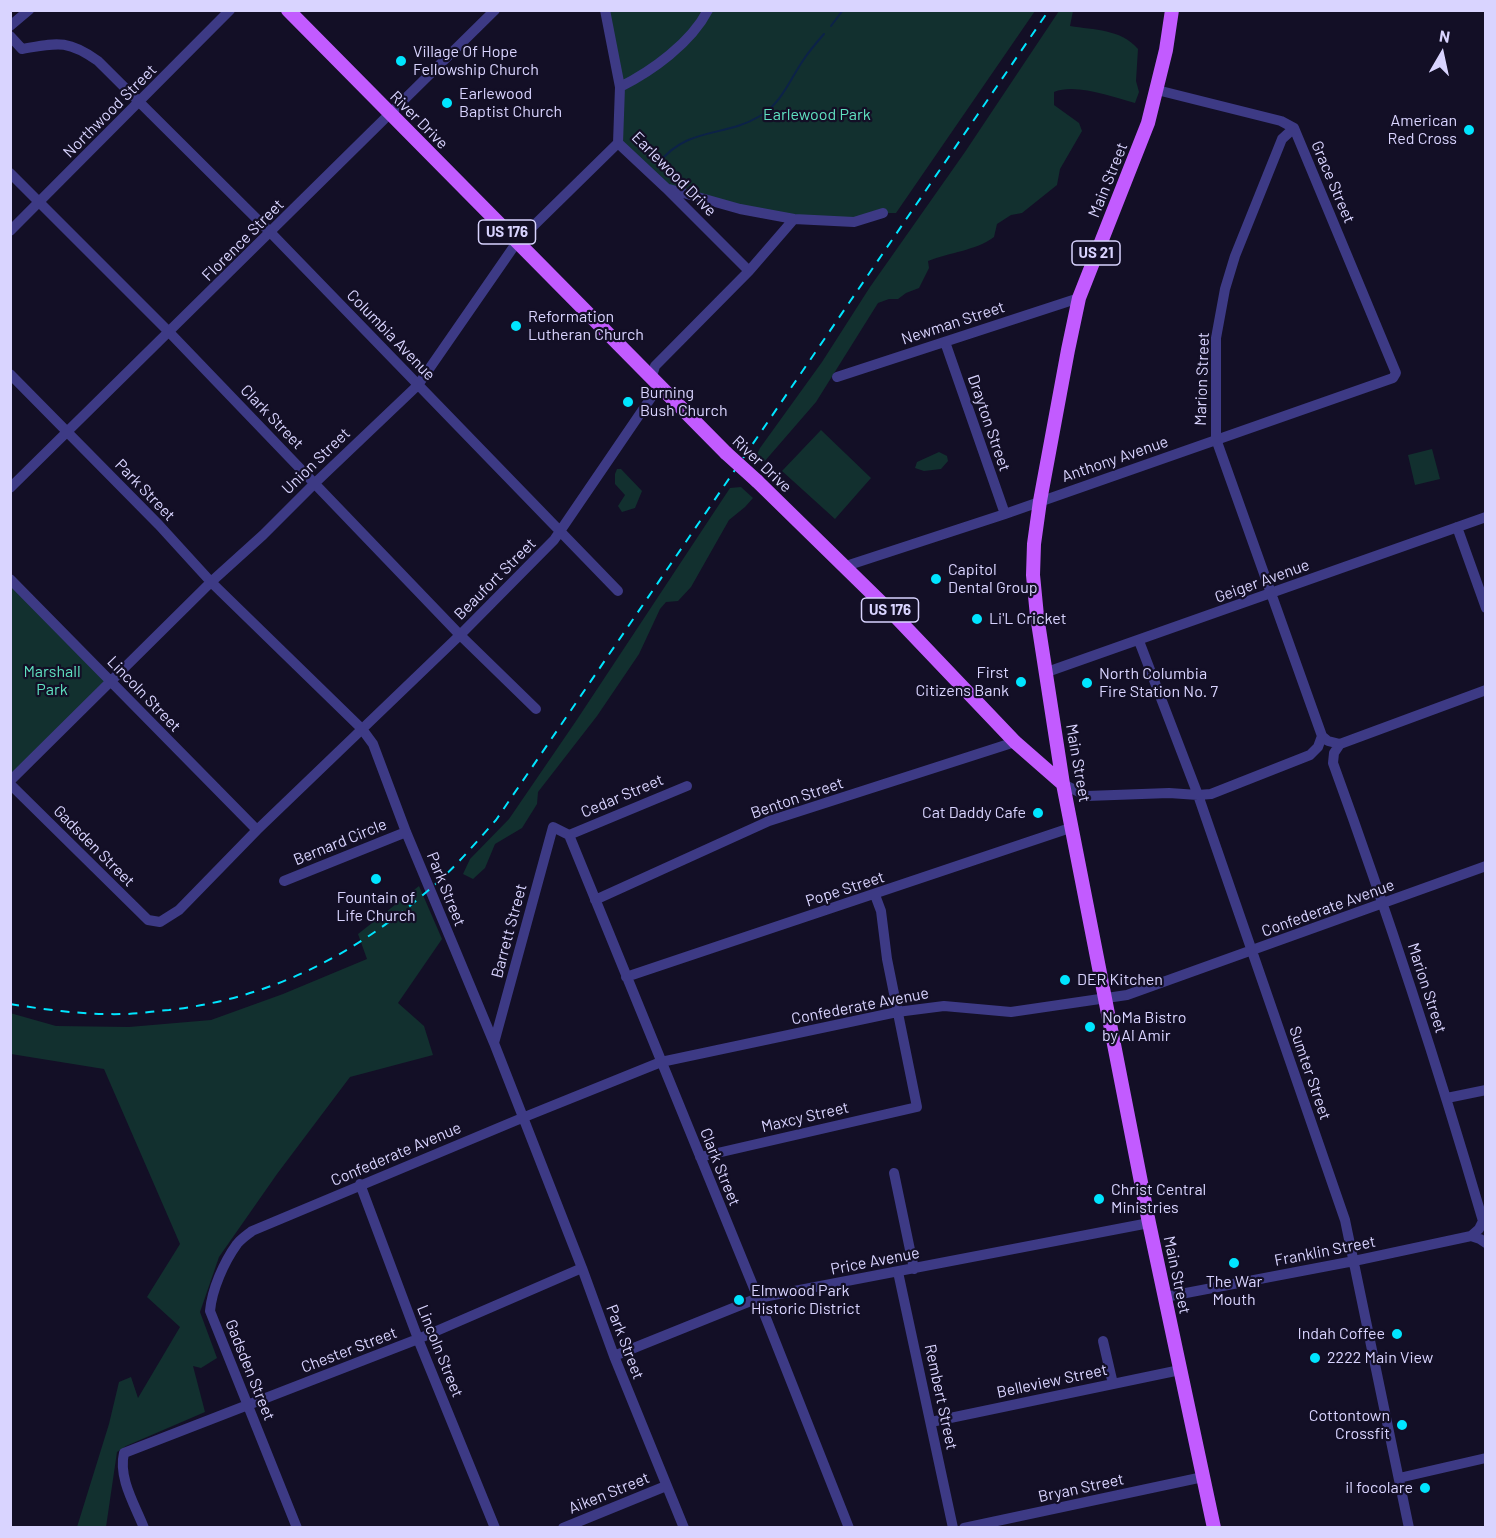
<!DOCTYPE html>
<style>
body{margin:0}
#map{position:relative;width:1496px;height:1538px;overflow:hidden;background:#130f26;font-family:Barlow,sans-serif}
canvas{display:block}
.frame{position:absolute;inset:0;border:12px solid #d9d4ff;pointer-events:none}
.north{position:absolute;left:1412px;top:24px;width:60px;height:60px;-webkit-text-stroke:4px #130f26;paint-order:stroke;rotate:9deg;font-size:16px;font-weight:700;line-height:24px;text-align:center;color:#d9d4ff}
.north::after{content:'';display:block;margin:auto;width:21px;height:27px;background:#d9d4ff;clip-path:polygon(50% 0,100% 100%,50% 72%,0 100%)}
</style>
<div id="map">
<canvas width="1496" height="1538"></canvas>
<div class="frame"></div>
<div class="north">N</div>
</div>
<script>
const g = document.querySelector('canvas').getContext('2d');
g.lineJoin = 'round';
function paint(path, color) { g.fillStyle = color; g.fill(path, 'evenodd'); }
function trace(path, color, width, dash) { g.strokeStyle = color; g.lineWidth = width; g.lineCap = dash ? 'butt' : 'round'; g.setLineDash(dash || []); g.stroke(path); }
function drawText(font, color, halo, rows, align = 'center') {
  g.font = font + ' Barlow,sans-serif'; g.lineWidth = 4.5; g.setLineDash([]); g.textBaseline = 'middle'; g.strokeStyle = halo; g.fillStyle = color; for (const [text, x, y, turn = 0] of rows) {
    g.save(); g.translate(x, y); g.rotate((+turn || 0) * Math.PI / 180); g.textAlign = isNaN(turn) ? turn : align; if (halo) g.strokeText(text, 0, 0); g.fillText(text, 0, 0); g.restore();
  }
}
paint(new Path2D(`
 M605 11H1035L896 213H883L854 222 794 219 666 188 618 143 620 87Z
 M1059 11H1073L1070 26C1094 30 1121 29 1138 49L1136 81 1139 92 1135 103C1112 97 1076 83 1054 92V105L1079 123 1082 131 1060 169 1057 185 1022 213 1011 215 997 224 994 237C975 251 950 252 928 261L929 268 919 288 906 293 898 299H889L878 303 816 402 764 462 757 463 755 458 760 448 822 362 870 287 965 152Z
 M821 430 871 478 835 519 782 471Z
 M1432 449 1440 479 1415 485 1408 455Z
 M939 452 947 456 948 461 941 469 924 471 915 468 917 462Z
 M617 469H621L642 491 635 508 622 512 618 506 625 495 615 484V474Z
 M741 487 753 498 745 507 729 520 691 587 678 601 666 602 660 609 639 654 597 716 538 792 537 804 522 828 495 844 485 868 473 879 463 874 470 859 509 819 576 721 730 488Z
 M11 579 111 681 11 781Z
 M419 886 442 939 398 1003 424 1026 433 1055 350 1077 277 1174 219 1257 200 1312 217 1358 201 1368 193 1366 205 1412 126 1446 117 1452 106 1527H77L109 1424 119 1382 131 1377 138 1398 180 1327 147 1297 180 1244 104 1069 11 1054 10 1013 56 1026 129 1027 211 1020 283 994 367 959 358 934Z`), '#12302f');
trace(new Path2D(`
 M831 26 843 10
 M658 164C687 126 724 138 760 116 782 103 790 79 804 59 810 50 817 42 824 34`), '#0c2248', 2);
trace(new Path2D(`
 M605 10 620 87 618 143 666 188 749 271
 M10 26 29 10
 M10 36 22 49C57 43 67 39 98 61L271 233 618 591
 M620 87C652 71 691 43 708 10
 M1294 128 1282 139 1235 256 1225 289 1216 338V439L1322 736 1328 741 1340 744
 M10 173 170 333 460 635 536 709
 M669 189 740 209 794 219 854 222 883 213
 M10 231 230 10
 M945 342 1005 514
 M10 374 159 525 211 582 362 729 373 744 406 832 494 1043 582 1268 614 1356 684 1528
 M837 377 1079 298
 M10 488 495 10
 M1457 527 1486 608
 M846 566 1005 514 1393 378 1396 373 1294 128 1281 121 1157 90
 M10 579 257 830
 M1139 641 1198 795 1345 1220 1409 1528
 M1047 672 1486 517
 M1340 744 1334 753 1333 763C1388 914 1438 1067 1483 1221L1486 1224
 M1340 744 1486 690
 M10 781 211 582 263 535 315 483 418 385 517 242 618 143
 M10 784 148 920 160 922 179 910 257 830 460 635 554 540 659 386 652 376 655 366 749 271 794 219
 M1063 784 1087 796 1169 793 1198 795 1211 794 1310 755 1318 747 1322 736
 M569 835 687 786
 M284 881 406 832
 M595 900 769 821 1015 742
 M626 977 1073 827
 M494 1043 553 827 569 835 758 1298 849 1528
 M1447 1098 1486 1090
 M700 1157 917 1107 887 959 881 911 875 895
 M894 1173 914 1269
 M360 1184 420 1344 495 1528
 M1471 1236 1480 1239 1486 1243
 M898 1272 953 1528
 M1165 1297 1354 1261 1471 1236 1479 1229 1483 1221
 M1103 1341 1113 1384
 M614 1356 758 1298 1149 1223
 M931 1422 1180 1370
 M1399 1478 1486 1458
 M144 1528C135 1505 118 1478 124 1453L418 1339 582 1268
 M297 1528 210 1311C212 1289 224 1262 237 1244 241 1239 247 1235 252 1231L522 1118 661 1062 897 1012 944 1006 1011 1012 1127 995 1486 866
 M563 1528 666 1486
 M964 1528 1203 1477`), '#3d3a85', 10);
trace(new Path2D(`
 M288 10 726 453
 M1172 10 1166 50 1148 123 1079 298 1068 350 1040 501 1034 544 1033 575 1037 616 1063 784 1149 1223 1214 1528
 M757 481 894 615 1015 742 1063 784`), '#c25bff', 14);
trace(new Path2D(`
 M10 1004C48 1010 85 1015 124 1014 139 1014 154 1011 169 1010 275 998 362 951 440 880 460 862 478 840 496 820L1049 10`), '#00e5ff', 2, [9, 8]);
trace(new Path2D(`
 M726 453 757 481`), '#c25bff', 14);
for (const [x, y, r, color] of [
 [401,61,6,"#00e5ff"],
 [447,103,6,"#00e5ff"],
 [1469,130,6,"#00e5ff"],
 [516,326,6,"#00e5ff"],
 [628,402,6,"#00e5ff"],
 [936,579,6,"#00e5ff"],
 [977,619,6,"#00e5ff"],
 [1021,682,6,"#00e5ff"],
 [1087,683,6,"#00e5ff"],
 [1038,813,6,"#00e5ff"],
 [376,879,6,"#00e5ff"],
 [1065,980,6,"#00e5ff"],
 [1090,1027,6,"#00e5ff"],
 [1099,1199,6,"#00e5ff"],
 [1234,1263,6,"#00e5ff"],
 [739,1300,6,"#00e5ff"],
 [1397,1334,6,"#00e5ff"],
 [1315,1358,6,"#00e5ff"],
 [1402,1425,6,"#00e5ff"],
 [1425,1488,6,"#00e5ff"]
]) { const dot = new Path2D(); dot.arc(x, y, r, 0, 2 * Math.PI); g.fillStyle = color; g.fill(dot); trace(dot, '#130f26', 2); }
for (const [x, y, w] of [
 [507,232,57],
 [1096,253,48],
 [890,610,57]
]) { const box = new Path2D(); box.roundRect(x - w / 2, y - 12, w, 24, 4.5); g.fillStyle = '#130f26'; g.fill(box); trace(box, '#d9d4ff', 1.5); }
drawText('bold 15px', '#d9d4ff', null, [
 ["US 176",507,232],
 ["US 21",1096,253],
 ["US 176",890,610]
]);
drawText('16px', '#d9d4ff', '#130f26', [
 ["Village Of Hope",413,52],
 ["Fellowship Church",413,70],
 ["Earlewood",459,94],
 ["Baptist Church",459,112],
 ["American",1457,121,"right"],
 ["Red Cross",1457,139,"right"],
 ["Reformation",528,317],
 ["Lutheran Church",528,335],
 ["Burning",640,393],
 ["Bush Church",640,411],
 ["Capitol",948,570],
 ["Dental Group",948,588],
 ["Li'L Cricket",989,619],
 ["First",1009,673,"right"],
 ["Citizens Bank",1009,691,"right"],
 ["North Columbia",1099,674],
 ["Fire Station No. 7",1099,692],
 ["Cat Daddy Cafe",1026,813,"right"],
 ["Fountain of",376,898,"center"],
 ["Life Church",376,916,"center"],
 ["DER Kitchen",1077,980],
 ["NoMa Bistro",1102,1018],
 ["by Al Amir",1102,1036],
 ["Christ Central",1111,1190],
 ["Ministries",1111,1208],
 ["The War",1234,1282,"center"],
 ["Mouth",1234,1300,"center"],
 ["Elmwood Park",751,1291],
 ["Historic District",751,1309],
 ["Indah Coffee",1385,1334,"right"],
 ["2222 Main View",1327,1358],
 ["Cottontown",1390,1416,"right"],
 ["Crossfit",1390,1434,"right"],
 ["il focolare",1413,1488,"right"]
], 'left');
drawText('16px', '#d9d4ff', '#130f26', [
 ["Northwood Street",110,111,-45],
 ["River Drive",419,120,45],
 ["Earlewood Drive",674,174,45],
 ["Main Street",1108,180,-68],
 ["Grace Street",1333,182,67],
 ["Florence Street",243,240,-45],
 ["Newman Street",953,323,-18],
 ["Columbia Avenue",391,335,46],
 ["Marion Street",1202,379,-88],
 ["Clark Street",272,417,46],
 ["Drayton Street",989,423,71],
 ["Anthony Avenue",1115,459,-19],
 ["Union Street",316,461,-44],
 ["River Drive",762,464,43],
 ["Park Street",145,490,46],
 ["Beaufort Street",495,579,-45],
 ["Geiger Avenue",1262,581,-20],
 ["Lincoln Street",144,694,46],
 ["Main Street",1078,763,80],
 ["Cedar Street",622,796,-23],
 ["Benton Street",797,798,-19],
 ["Bernard Circle",340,842,-22],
 ["Gadsden Street",94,846,45],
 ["Park Street",446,889,68],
 ["Pope Street",845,889,-18],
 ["Confederate Avenue",1328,908,-20],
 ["Barrett Street",509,931,-75],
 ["Marion Street",1427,988,72],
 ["Confederate Avenue",860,1006,-11],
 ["Sumter Street",1310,1073,71],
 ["Maxcy Street",805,1117,-13],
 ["Confederate Avenue",396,1154,-23],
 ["Clark Street",720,1167,68],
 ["Franklin Street",1325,1251,-11],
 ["Price Avenue",875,1261,-11],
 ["Main Street",1177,1275,78],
 ["Park Street",625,1342,69],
 ["Chester Street",349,1350,-21],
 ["Lincoln Street",440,1351,68],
 ["Gadsden Street",250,1370,68],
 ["Belleview Street",1052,1381,-12],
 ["Rembert Street",941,1397,78],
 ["Bryan Street",1081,1488,-12],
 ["Aiken Street",609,1493,-22]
]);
drawText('16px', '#5fe0c0', '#130f26', [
 ["Earlewood Park",817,115],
 ["Marshall",52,672],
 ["Park",52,690]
]);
</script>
